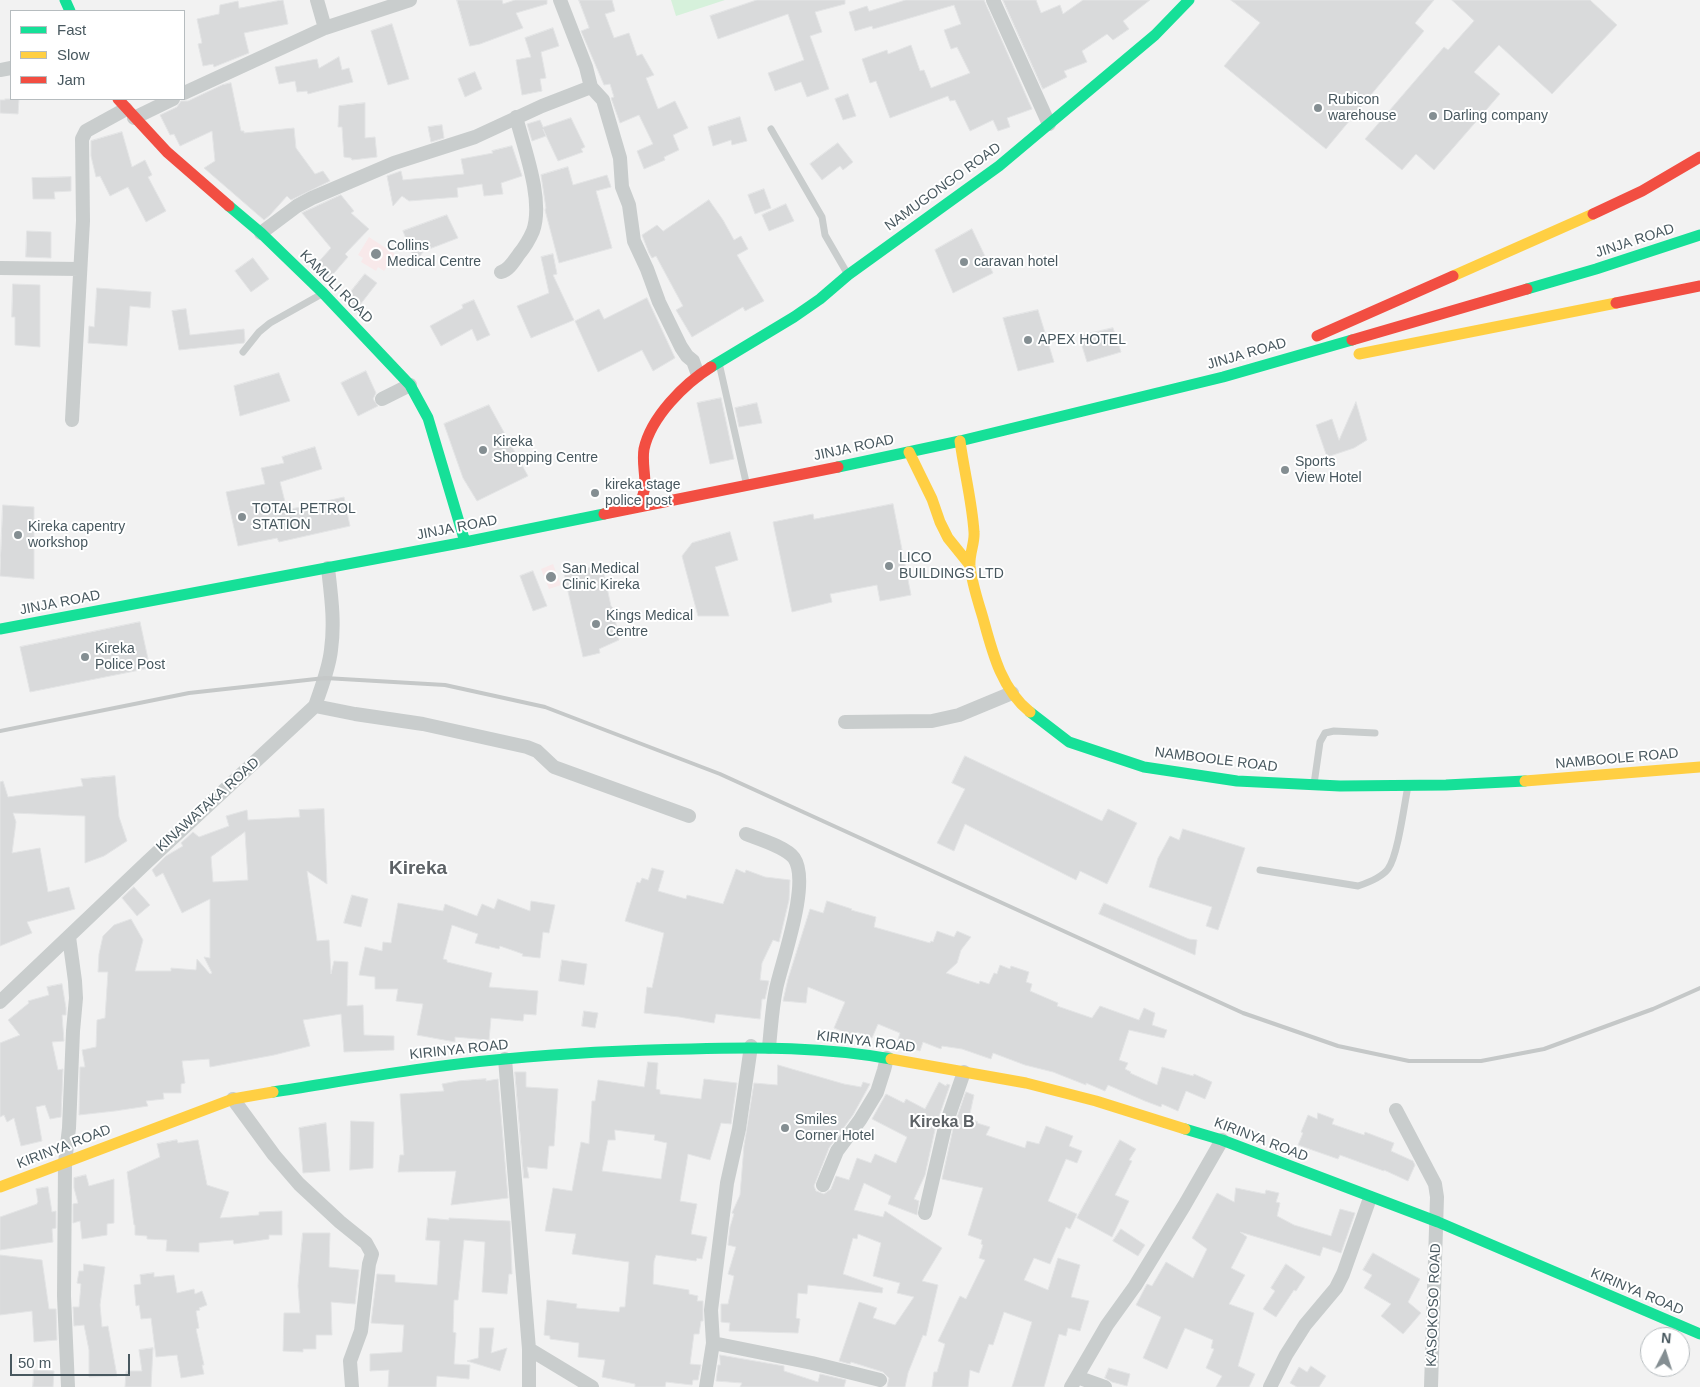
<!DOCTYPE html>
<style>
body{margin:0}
#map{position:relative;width:1700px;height:1387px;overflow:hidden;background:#f2f2f2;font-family:Helvetica,sans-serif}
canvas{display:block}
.legend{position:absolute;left:10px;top:10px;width:175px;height:90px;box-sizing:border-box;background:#fff;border:1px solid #b6bcbf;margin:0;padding:6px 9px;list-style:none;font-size:15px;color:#48585f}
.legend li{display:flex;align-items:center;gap:10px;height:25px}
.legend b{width:25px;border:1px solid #b6bcbf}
.north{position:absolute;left:1640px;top:1327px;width:50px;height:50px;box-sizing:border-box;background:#fff;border:1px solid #b6bcbf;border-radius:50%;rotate:5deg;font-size:14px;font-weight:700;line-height:20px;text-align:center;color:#48585f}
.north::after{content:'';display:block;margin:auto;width:18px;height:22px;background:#848e92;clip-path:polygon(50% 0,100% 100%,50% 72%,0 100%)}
.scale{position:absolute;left:10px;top:1354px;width:120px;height:22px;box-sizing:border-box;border:2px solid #48585f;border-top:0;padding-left:6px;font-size:15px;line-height:18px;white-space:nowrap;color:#48585f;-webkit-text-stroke:4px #fff;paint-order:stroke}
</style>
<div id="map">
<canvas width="1700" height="1387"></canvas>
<ul class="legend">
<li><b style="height:6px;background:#16e098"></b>Fast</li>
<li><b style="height:6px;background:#ffcf43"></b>Slow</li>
<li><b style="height:6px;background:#f24e42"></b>Jam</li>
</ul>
<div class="north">N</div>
<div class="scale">50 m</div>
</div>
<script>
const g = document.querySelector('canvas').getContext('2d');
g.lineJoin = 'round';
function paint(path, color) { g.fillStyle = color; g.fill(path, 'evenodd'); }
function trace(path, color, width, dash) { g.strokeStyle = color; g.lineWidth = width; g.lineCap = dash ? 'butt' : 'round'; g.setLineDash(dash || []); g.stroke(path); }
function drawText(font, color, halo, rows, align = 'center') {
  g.font = font + ' Helvetica,sans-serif'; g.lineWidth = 4; g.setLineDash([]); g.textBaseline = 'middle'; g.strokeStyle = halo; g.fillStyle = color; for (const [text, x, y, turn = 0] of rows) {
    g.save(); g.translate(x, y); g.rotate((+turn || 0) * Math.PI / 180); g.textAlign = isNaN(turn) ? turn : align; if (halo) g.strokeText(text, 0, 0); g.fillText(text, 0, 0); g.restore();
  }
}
paint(new Path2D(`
 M369 237 395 254 384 271 378 267 376 271 361 262 363 258 358 255Z
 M553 564 561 585 549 589 541 569Z`), '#f8e9ea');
paint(new Path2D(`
 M671 0H725L676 16Z`), '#d6f1db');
const building = new Path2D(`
 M283 0 288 24 244 33 249 53 214 67 213 64 203 66 198 44 202 43 197 19 219 14 220 5 238 1 239 8Z
 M457 0H502L503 4 515 0H547V4L516 13 523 28 480 44 470 46Z
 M579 0H612L615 11 605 14 614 38 629 33 637 56 642 54 654 75 646 78 658 109 675 101 688 128 673 135 679 150 664 157 665 160 644 169 637 151 653 144 639 115 620 123 611 98 614 97 610 84 604 85 581 31 589 28Z
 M757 0H845V4L815 12 822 32 810 36 829 89 807 97 801 82 775 91 768 73 804 60 788 14 718 39 710 16Z
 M906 0H984L1032 109 1007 118 1010 127 998 131 993 120 970 131 955 100 950 101 948 96 890 118 876 81 870 83 862 59 887 50 888 54 911 45 920 71 924 70 931 88 970 73 957 47 951 49 944 30 961 24 954 5 873 29 872 26 855 31 849 12 867 6 869 11Z
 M1003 0H1036L1041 13 1060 5 1063 14 1083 0H1150L1123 21 1129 29 1113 40 1107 34 1082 51 1087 62 1064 71 1067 77 1043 89Z
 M1231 0H1434L1415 23 1424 31 1326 149 1224 66 1260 23Z
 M1452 0H1590L1617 25 1552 94 1499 45 1474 72 1500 94 1434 170 1416 154 1402 170 1365 139 1444 47 1448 50 1474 21Z
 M392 24 409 79 388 85 371 31Z
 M553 28 559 46 541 52 546 78 540 79 542 91 522 95 516 60 531 57 525 38Z
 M339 57 342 70 349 68 353 82 308 94 307 91 297 92 295 81 279 84 275 67 317 59 319 68Z
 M475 72 482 89 465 97 458 79Z
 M231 83 241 131H244V133L294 128 296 148 315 174 323 171 330 181 291 200 287 196 270 215 264 220 204 168 215 161 212 131 180 146 174 134 170 135 160 115 177 107 181 101H188L222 85Z
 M848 94 856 116 843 120 835 99Z
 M5 99H19L18 114 0 113V100H5Z
 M365 103V138L375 137 377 157 352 160 351 158 344 157 342 127H338L339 106Z
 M740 117 747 141 732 145 731 140 713 146 708 127Z
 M571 118 585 147 581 149 583 152 558 161 543 129 546 136 532 141 527 124 540 120 543 127Z
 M442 125 444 138 431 142 428 127Z
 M122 132 132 167 145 160 152 175 148 177 166 211 146 222 128 187 110 196 100 176 96 177 91 156V141Z
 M838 143 853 162 843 170 840 166 822 180 810 164Z
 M512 146 522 176 501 183 503 194 484 196 482 184 457 188 458 197 409 201 402 196 393 206 387 176 401 171 403 180 464 174 461 159 493 153 492 151Z
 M568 167 573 185 607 175 611 187 596 191 612 248 559 263 545 210 546 208 541 175Z
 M71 177V191L54 192 55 199H33L32 178Z
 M764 189 771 208 755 214 748 195Z
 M341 195 354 211 351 213 369 229 345 254 348 257 328 280 314 267 331 248 302 213Z
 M709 200 723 220 734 240 741 236 748 249 737 255 764 301 745 311 743 307 692 337 676 310 683 306 656 256 652 258 649 253 642 235 657 225 663 231Z
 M786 204 794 221 769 231 762 215Z
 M447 215 458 238 424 251 415 262 403 231Z
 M972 229 993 273 953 293 935 250Z
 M27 231 51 232V258L26 257Z
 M553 254 557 274 553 275 574 320 531 338 517 306 549 293 541 257Z
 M253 258 269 279 251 292 235 271Z
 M365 274 377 283 356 310 345 299Z
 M13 284 40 285V347L15 345V317H12Z
 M97 288 151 292 150 308 130 306 127 346 88 343 89 326 94 327Z
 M647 298 675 358 653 371 642 350 598 372 575 321 599 309 604 319Z
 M474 300 490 335 477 341 472 329 441 346 430 326 463 308 462 305Z
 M186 309 190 335 244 329 245 341 244 343 179 350 172 311Z
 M1038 310 1054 362 1018 371 1003 318Z
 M1113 328 1121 352 1087 362 1079 336Z
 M366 371 376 393 373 399 378 406 358 416 341 383Z
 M279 373 290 401 240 416 234 386Z
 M721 398 734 459 710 464 697 403Z
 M1356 402 1367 440 1354 448 1327 457 1316 425 1332 419 1339 440Z
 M757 403 762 423 739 427 735 408Z
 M489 405 528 476 477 501 463 478 444 424Z
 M315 447 322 469 280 482 287 510 344 497 350 526 279 542 277 538 238 546 226 492 265 484 261 468 284 463 282 457Z
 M893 504 911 595 880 601 877 585 830 594 832 602 792 612 773 522 813 514 814 519Z
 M3 505 34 507V579L0 576Z
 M730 532 738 560 715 567 729 616H698L682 556 692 543Z
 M602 565 611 606 613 608 619 640 599 649 600 653 583 657 564 574Z
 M533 571 547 606 533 611 520 576Z
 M140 622 150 668 30 692 20 647Z
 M965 756 1102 821 1108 809 1137 823 1107 884 1080 871 1076 880 965 824 954 851 937 843 965 789 952 783Z
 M115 776 119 817 127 841 104 856 85 863V816L13 813 16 822 12 853 40 848 48 892 69 887 75 909 27 922 32 933 0 946V782L3 781 8 797 83 786 81 779Z
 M324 809 327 884 307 871 317 941 329 940 331 974 334 961 348 962 347 1006 363 1005 364 1035 394 1036V1050L344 1052 341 1014 303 1020 310 1046 274 1055 210 1067 209 1059 182 1061 185 1083 181 1084V1093H163L164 1099 146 1101 148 1106 115 1111 79 1115 80 1067H85L82 1050 96 1047 97 1020 105 1018 108 972H98L99 954 103 936 114 925 131 919 143 940 135 971H171V968L196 970 197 959 210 974 212 973 204 957 210 958V899L182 913 163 873 156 877 152 870 166 856 183 846 181 843 193 832 199 837 229 826 226 816 247 810 248 820 300 817 299 810ZM245 832 248 880 213 882 211 857Z
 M1183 829 1245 848 1218 930 1206 926 1212 907 1149 887 1158 858 1170 836 1179 840Z
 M652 868 664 871 658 891 686 899 687 895 723 904 736 869 745 873 746 870 765 877 790 880 789 900 779 942 773 940 772 942 762 963 760 980 769 981 765 999H762L760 1019 716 1014 714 1023 679 1017 644 1013 647 987 652 988 664 933 625 921 637 882 640 883 642 878 648 880Z
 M134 887 150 905 137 916 122 898Z
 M352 895 368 899 361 927 344 923Z
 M498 899 530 911 531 901 555 905 549 933 543 932 540 958 522 956 523 954 500 946 499 949 475 943 478 934 452 925 443 959 447 960V962L492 973 489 987 538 991 536 1015 524 1014 523 1021 491 1018 489 1040 455 1037V1042L417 1035 423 1004 396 1001 398 989H375V977L359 975 365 947 382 951 383 942 391 943 398 903 443 911 445 904 477 916 482 904 494 909Z
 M827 901 852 909 851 910 876 917 874 927 930 943 931 941 933 942 937 931 954 937 957 931 971 937 961 950 957 963 946 973 979 984 980 981 989 984 994 973 997 974 1000 965 1010 969 1011 966 1029 972 1026 982 1032 984 1030 991 1058 1003 1057 1006 1092 1018 1100 1006 1139 1020 1144 1008 1155 1013 1152 1025 1167 1030 1164 1038 1129 1030 1119 1060 1128 1063 1125 1069 1131 1072 1130 1073 1157 1085 1162 1067 1193 1076 1194 1074 1212 1082 1205 1099 1186 1091 1178 1111 1162 1104 1161 1107 1145 1101 1108 1085 1105 1091 1086 1083V1085L1053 1072 1025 1065 993 1053 991 1059 962 1049 942 1046 941 1049 923 1042 920 1051 897 1043 900 1033 878 1024 872 1038 857 1032 856 1037 834 1028 845 1002 808 987 806 1003 783 1001 788 979 810 909 823 913Z
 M1104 903 1189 939 1197 940 1195 955 1099 914Z
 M562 960 587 964 584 985 559 981Z
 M62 984 66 1008V1015H62L64 1041 52 1042 58 1070 63 1069 61 1117 50 1119 45 1105 36 1107 42 1141 21 1146 14 1118 7 1122 4 1115 0 1117V1043L20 1035 8 1020 29 1003 28 1001 49 995 47 987Z
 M584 1011 598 1013 595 1028 582 1026Z
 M648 1062 658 1063 656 1089 660 1090V1094L701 1099 704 1079 737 1083 731 1124 721 1123 710 1160 688 1154 680 1201 697 1204 691 1234 707 1237 702 1259 697 1258 696 1261 656 1255 654 1261 653 1284 689 1290V1294L698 1296 697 1301H703V1321H701L699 1334H694L690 1364 701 1365 698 1380H693L692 1385 666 1382 665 1387H635V1384L602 1377 605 1360 578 1357 579 1343 550 1339V1336L544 1335 547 1300 577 1304 576 1308 619 1312 620 1307H625L629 1262 572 1254 576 1234 545 1231 553 1188 572 1191 581 1142 589 1144 592 1101H595L598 1080 644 1087ZM615 1130 655 1135 654 1140 667 1143 661 1179 602 1171 608 1140H615Z
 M778 1065 844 1084 861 1087 863 1082 870 1084 853 1115 829 1148 814 1186 816 1191 824 1194 831 1189 836 1176 849 1180 857 1158 871 1163 875 1154 896 1163 907 1137 872 1119 886 1094 904 1103 906 1099 925 1109 939 1082 946 1086 947 1084 950 1085 936 1125 925 1175 914 1199 919 1201 917 1215 888 1204 891 1196 864 1183 854 1210 883 1217 885 1211 942 1248 922 1281 938 1285 926 1336 923 1335 908 1373 905 1387H887L889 1378 883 1372 851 1362 850 1364 839 1361 859 1302 877 1308 873 1318 895 1325 914 1297 897 1293 900 1283 873 1276 881 1243 858 1234 857 1239 853 1238 843 1274 883 1288 882 1293 808 1285 807 1294 798 1293 796 1318 800 1319 798 1333 729 1331 730 1323 721 1322V1304H728L734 1276 728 1274 736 1247 728 1245 730 1227 734 1214 732 1213 740 1195 744 1146 754 1083 777 1085Z
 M515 1072H526V1087L558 1089 554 1146H549L547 1169 527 1167 529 1178H524Z
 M486 1079V1081L498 1079 508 1198 451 1205 456 1171 398 1172 400 1155H404L400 1094 444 1091 442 1084 458 1081Z
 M966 1092 974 1095 969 1118 978 1122 977 1123 990 1127 986 1135 1025 1148 1027 1141 1039 1144 1046 1126 1073 1136 1069 1146 1082 1151 1077 1163 1066 1159 1048 1201 1077 1214 1070 1229 1066 1227 1050 1264 1034 1258 1024 1280 1048 1290 1058 1258 1080 1265 1071 1297 1089 1301 1080 1331 1068 1328 1066 1336 1059 1334 1044 1387H1012L1032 1322 1004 1312 993 1345 989 1344 979 1373 970 1370 968 1387H932L934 1372H937L945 1344 938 1341 960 1296 966 1299 985 1260 979 1258 983 1245 981 1244 982 1240 968 1235 983 1188 942 1179 953 1129Z
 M1318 1113 1334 1119 1332 1124 1364 1135 1365 1132 1394 1143 1391 1151 1413 1161 1415 1165 1408 1181 1384 1170V1171L1340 1155 1338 1159 1298 1145 1303 1133 1301 1132 1308 1115 1317 1119Z
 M351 1121 374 1122 373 1168 350 1170Z
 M326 1123 330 1171 303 1173 299 1128Z
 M177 1140 178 1143 198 1140 207 1185 229 1192 220 1218 259 1215V1212L282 1211V1235H269V1239L234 1244 233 1240 199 1243V1252L166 1251 167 1240 147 1239V1236L135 1235V1225H134L127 1172 160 1157 157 1144Z
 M1120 1140 1136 1149 1129 1160 1132 1161 1115 1195 1129 1201 1112 1237 1077 1218Z
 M86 1175 89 1186 114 1179V1223L107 1224V1235L82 1239 80 1221 73 1223V1204L78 1203 74 1188V1178Z
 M48 1187 52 1212 56 1211V1228L52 1229 53 1242 0 1250V1217L37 1204V1203L38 1202 36 1189Z
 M1236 1188 1265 1194 1266 1190 1279 1193 1276 1202 1280 1203 1277 1216 1294 1225 1331 1236 1340 1209 1355 1213 1341 1253 1323 1247 1320 1256 1240 1232 1247 1237 1231 1268 1245 1275 1229 1304 1254 1313 1238 1366 1255 1374 1249 1387H1216L1222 1376 1206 1368 1214 1349 1211 1348 1213 1340 1185 1328 1167 1369 1143 1358 1161 1317 1136 1305 1147 1284 1152 1286 1166 1262 1193 1278 1207 1249 1192 1238 1217 1193 1234 1202Z
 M428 1218 449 1220V1218L510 1221 512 1274H509L507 1294 482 1292 485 1242 464 1240 458 1300H454L453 1332 456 1333 454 1364 470 1365 469 1379 437 1376 436 1387H388L389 1370 370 1371V1354L402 1352 404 1325 371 1323 377 1274 395 1275V1282L437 1285 440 1241 426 1240Z
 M1121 1229 1145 1245 1138 1256 1113 1241Z
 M303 1233H330L329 1267 359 1270 355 1304 331 1302 332 1335H316V1349H303V1352L283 1351 284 1313H300L298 1286Z
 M1373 1253 1420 1279 1408 1302 1421 1313 1403 1334 1381 1316 1391 1304 1364 1288 1372 1275 1363 1270Z
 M0 1255 42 1260 49 1309H56L57 1340 34 1342 32 1311 0 1315Z
 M84 1264 105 1267 100 1305 102 1327 108 1326 117 1376 89 1377V1350L84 1325 74 1326 73 1307H79L81 1284 77 1283 79 1271H83Z
 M1286 1264 1305 1277 1296 1291 1294 1290 1276 1317 1263 1309 1275 1291 1271 1288Z
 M154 1273V1277L174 1275 177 1293 194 1289 195 1294 202 1291 207 1305 199 1308 200 1310 196 1311 199 1328 196 1329 204 1365H202L204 1374 181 1378 177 1355 156 1357 151 1318 141 1319 139 1305 136 1306 134 1285 141 1284 140 1275Z
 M480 1328H494L491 1353 507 1348 500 1371 467 1361 478 1358Z
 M153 1348 151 1387H125L126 1371H142L139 1350Z
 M720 1355 784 1366V1371L818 1382 820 1374 846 1380 844 1387H740L742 1383 716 1381 718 1365H720Z
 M1311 1366 1326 1376 1319 1387H1297L1290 1383 1299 1367 1307 1372Z
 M1109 1368 1130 1374 1127 1386 1112 1382 1105 1378Z
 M34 1370 54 1371 53 1387H33Z`);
paint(building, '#d9dadb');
trace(building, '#e3e4e5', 1);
trace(new Path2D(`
 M771 129 822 217 825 235 847 273
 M243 352 259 332 270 323 320 295
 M719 363 746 482
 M1314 784 1320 742 1325 733 1334 731 1375 733
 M1260 870 1358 886C1367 883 1382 877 1388 869 1398 855 1404 806 1408 786`), '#c9cdcd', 7);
trace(new Path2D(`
 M317 0 325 28
 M560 0 586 67 591 87
 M993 0 1049 124
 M0 70 11 68
 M184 93 325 28 410 0
 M134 118 173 99
 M261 233 297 206 312 198 394 163 475 137 542 106 591 87 603 100 620 158 622 187 629 205 634 241 647 269 659 302 681 347 687 356 693 361 698 375
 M0 268 80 269
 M501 272C509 270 514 261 519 254 524 248 530 238 533 231 544 200 524 148 516 117
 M382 399 410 385
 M72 420 83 221 82 139 86 131 126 109
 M315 706 355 714 423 724 527 747 537 751 554 767 689 816
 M845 722 932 721 959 715 1012 693
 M746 834C759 839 786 847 794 858 811 882 782 961 776 989 772 1008 771 1028 769 1047
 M0 1002 147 862 315 706C321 688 329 669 331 650 335 622 331 595 328 568
 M505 1059 529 1349V1387
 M233 1099 274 1155 299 1184 340 1222 366 1243 372 1254 369 1264 361 1331 350 1361 352 1387
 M1396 1110 1435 1184 1437 1197 1431 1387
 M823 1185 837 1151 860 1120 877 1092 884 1070 887 1058
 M925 1213 945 1127 964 1072
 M713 1343 812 1363 880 1380
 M529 1349 592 1387
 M1077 1377 1105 1387
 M68 1387 64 1296 65 1163 69 1128 73 1031 76 998 75 981 69 937
 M706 1387 713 1343 711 1310 727 1183 739 1129 751 1046
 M1071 1387 1107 1325 1135 1286 1184 1206 1222 1140
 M1270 1387 1286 1355 1305 1325 1336 1288 1343 1274 1370 1198`), '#c9cdcd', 14);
trace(new Path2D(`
 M65 0 70 11
 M229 206 261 233 323 293 410 385 428 418 465 542
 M1527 289 1596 269 1700 235
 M711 367 794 317 820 299 848 275 999 166 1155 35 1189 0
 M838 467 960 441 1223 377 1352 340
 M0 629 465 542 604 514
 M1030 712 1069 742 1144 767 1237 781 1340 786 1446 785 1525 781
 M273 1092C350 1080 427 1066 505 1059 567 1053 629 1050 691 1049 758 1047 825 1047 891 1059
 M1185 1129 1222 1140 1438 1222 1700 1334`), '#16e098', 11);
trace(new Path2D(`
 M1453 276 1593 214
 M1359 354 1616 303
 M960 441C964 471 972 501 974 532 975 543 969 554 970 566 972 584 978 601 983 618 992 651 1001 689 1030 712
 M909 452 932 499 940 522 948 538 969 564
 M1525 781 1700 767
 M891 1059 1026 1083 1096 1101 1185 1129
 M0 1187 233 1099 273 1092`), '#ffcf43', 11);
trace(new Path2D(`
 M118 99 167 152 229 206
 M1593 214 1642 191 1700 157
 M1616 303 1700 286
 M1317 336 1453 276
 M1352 340 1527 289
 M639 507C641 500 645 492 645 484 645 473 642 461 644 449 651 417 684 384 711 367
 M604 514 838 467`), '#f24e42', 11);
trace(new Path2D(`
 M0 731 189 693 325 678 445 685 545 707 720 774 1243 1013 1338 1046 1409 1061H1481L1544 1049 1653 1009 1700 988`), '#c5c8c8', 4);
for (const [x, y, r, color] of [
 [1318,108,5,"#848e92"],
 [1433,116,5,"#848e92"],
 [376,254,6,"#848e92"],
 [964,262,5,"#848e92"],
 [1028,340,5,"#848e92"],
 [483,450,5,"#848e92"],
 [1285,470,5,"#848e92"],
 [595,493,5,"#848e92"],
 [242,517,5,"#848e92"],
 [18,535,5,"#848e92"],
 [889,566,5,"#848e92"],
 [551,577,6,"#848e92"],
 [596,624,5,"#848e92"],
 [85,657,5,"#848e92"],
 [785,1128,5,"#848e92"]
]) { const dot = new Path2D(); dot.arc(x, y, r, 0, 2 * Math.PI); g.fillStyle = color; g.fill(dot); trace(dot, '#fff', 2); }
drawText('14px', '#48585f', '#fff', [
 ["Rubicon",1328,100],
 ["warehouse",1328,116],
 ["Darling company",1443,116],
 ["Collins",387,246],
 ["Medical Centre",387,262],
 ["caravan hotel",974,262],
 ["APEX HOTEL",1038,340],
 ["Kireka",493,442],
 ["Shopping Centre",493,458],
 ["Sports",1295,462],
 ["View Hotel",1295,478],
 ["kireka stage",605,485],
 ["police post",605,501],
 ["TOTAL PETROL",252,509],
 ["STATION",252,525],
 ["Kireka capentry",28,527],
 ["workshop",28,543],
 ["LICO",899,558],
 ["BUILDINGS LTD",899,574],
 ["San Medical",562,569],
 ["Clinic Kireka",562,585],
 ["Kings Medical",606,616],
 ["Centre",606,632],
 ["Kireka",95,649],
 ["Police Post",95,665],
 ["Smiles",795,1120],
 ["Corner Hotel",795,1136]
], 'left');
drawText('14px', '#48585f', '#fff', [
 ["NAMUGONGO ROAD",943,187,-36],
 ["JINJA ROAD",1635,241,-18],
 ["KAMULI ROAD",336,287,45],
 ["JINJA ROAD",1247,354,-16],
 ["JINJA ROAD",854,448,-12],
 ["JINJA ROAD",457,528,-11],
 ["JINJA ROAD",60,603,-11],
 ["NAMBOOLE ROAD",1617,759,-5],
 ["NAMBOOLE ROAD",1216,760,7],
 ["KINAWATAKA ROAD",208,805,-42],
 ["KIRINYA ROAD",866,1042,7],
 ["KIRINYA ROAD",459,1050,-6],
 ["KIRINYA ROAD",1261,1140,21],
 ["KIRINYA ROAD",64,1147,-21],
 ["KIRINYA ROAD",1637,1292,23],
 ["KASOKOSO ROAD",1434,1305,-88]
]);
drawText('bold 16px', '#5d6266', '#fff', [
 ["Kireka B",942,1123]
]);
drawText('bold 19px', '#5d6266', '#fff', [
 ["Kireka",418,869]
]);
</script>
